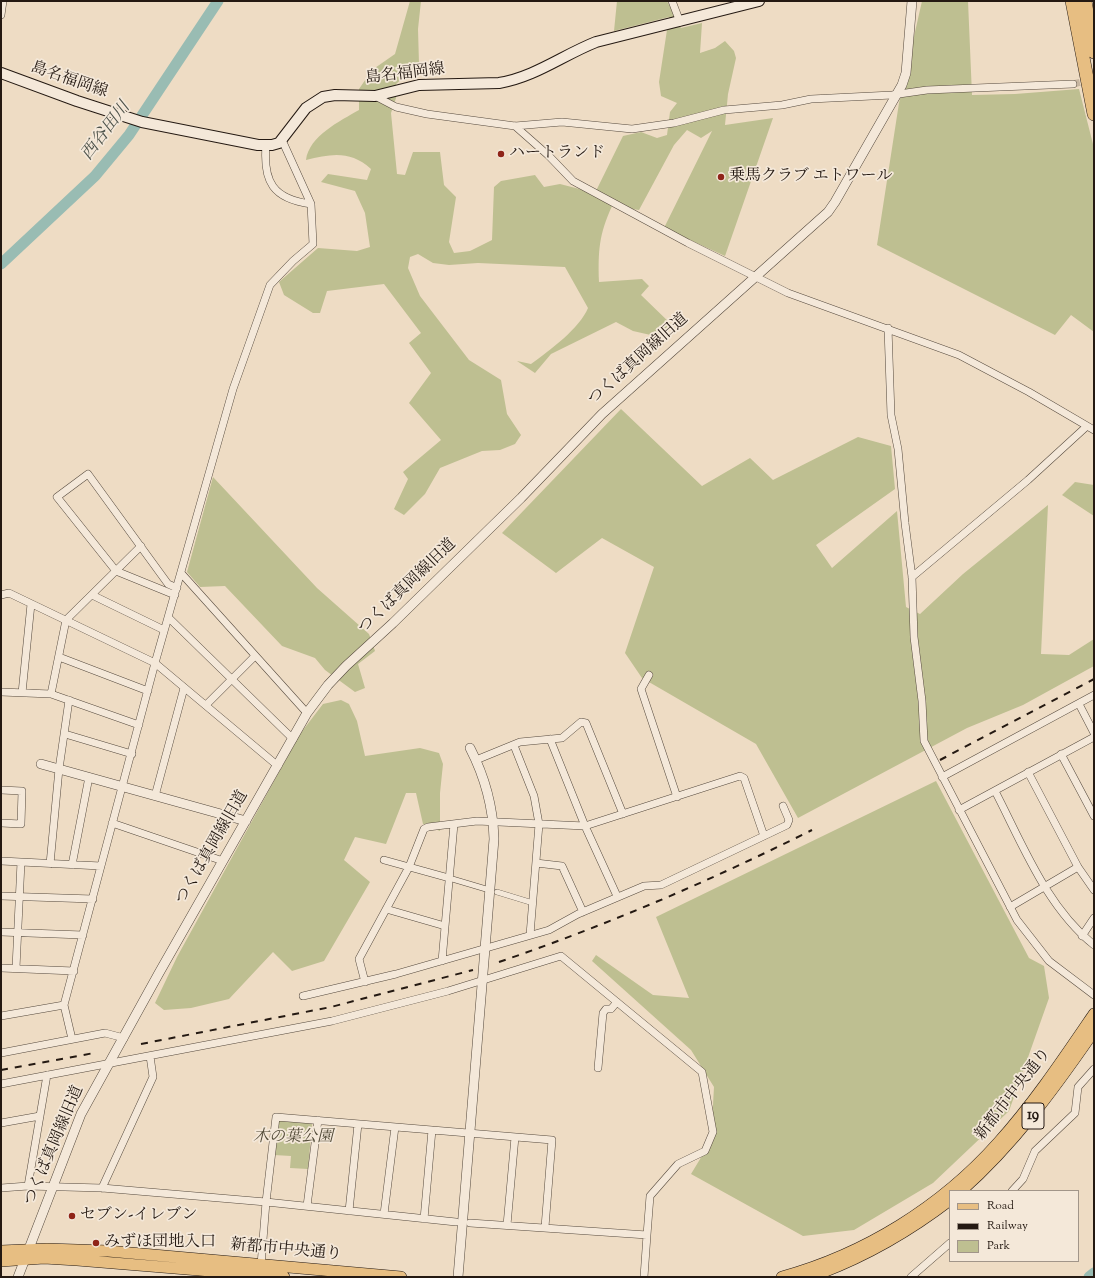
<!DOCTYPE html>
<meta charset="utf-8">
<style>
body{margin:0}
#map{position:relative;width:1095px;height:1278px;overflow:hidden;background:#eedcc4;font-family:"Sorts Mill Goudy",serif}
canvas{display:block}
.frame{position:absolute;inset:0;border:2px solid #241912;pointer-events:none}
.legend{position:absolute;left:949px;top:1190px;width:130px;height:72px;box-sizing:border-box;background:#f4e8d9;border:1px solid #a19589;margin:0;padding:5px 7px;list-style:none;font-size:12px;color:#241912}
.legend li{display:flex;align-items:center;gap:8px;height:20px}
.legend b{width:20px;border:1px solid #a19589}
</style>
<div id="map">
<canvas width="1095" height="1278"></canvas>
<div class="frame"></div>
<ul class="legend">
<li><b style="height:5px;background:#e7be82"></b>Road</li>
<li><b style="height:5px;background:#241912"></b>Railway</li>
<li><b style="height:11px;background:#bebf91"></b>Park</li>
</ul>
</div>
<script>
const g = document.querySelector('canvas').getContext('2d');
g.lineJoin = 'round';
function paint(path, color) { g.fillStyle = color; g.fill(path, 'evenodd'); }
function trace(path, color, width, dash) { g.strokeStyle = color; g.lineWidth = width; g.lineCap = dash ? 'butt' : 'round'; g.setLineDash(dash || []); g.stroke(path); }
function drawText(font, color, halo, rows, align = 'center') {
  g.font = font + ' "Sorts Mill Goudy","Noto Serif JP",serif'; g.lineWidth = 3.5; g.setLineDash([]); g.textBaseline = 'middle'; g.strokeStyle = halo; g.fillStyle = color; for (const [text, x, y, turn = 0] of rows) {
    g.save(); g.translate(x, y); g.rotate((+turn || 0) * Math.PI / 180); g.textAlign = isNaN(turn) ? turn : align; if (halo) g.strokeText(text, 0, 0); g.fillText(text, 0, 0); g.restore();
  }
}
paint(new Path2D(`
 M410 1H421L418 29 419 64 396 84V98L391 113 397 174 405 175 413 152H440L444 185 456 197 449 242 454 253 470 251 492 240 494 187 501 181 535 175 544 187 560 184 595 193 623 136 641 132 657 138 667 135 670 112 677 103 661 96 659 82 669 17 614 31 617 1H667L681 28 702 23 700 53 715 48 725 41 734 51 736 58 728 94 725 125 773 118 725 256 664 228 712 131 701 138 687 130 674 145 639 210 612 206C599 235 598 250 599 282L642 279 649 286 641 295 672 325 655 336 633 331 616 322 551 354 535 373 517 361 531 364C549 351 580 328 588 308L565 267 478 263 449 265 433 263 418 254 410 257 408 268 420 296 469 360 501 380 507 414 521 435 515 444 500 450 482 451 440 468 425 494 404 515 394 509 408 479 403 472 441 440 409 403 431 373 409 343 421 333 384 284 327 291 320 313H313L284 295 279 282 318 248 357 251 370 247 365 213 355 191 321 182 328 174 367 180 371 169C350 150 331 154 306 160 309 136 340 121 359 110V89L372 70 395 54Z
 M922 1H968L972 95 1015 94 1079 89 1094 148V332L1071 315 1055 335 877 245 899 103Z
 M621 409 702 486 750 458 773 480 858 437 891 446 895 489 816 545 832 568 897 511 906 607 920 614 963 574 1048 505 1041 654 1069 655 1094 639V666L1023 705 967 728 798 818 756 744 642 678 625 653 654 567 602 538 556 573 502 533Z
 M213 477 317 588 369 634 375 651 358 664 365 688 355 692 325 670 315 658 282 646 225 586 200 587 187 572Z
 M1075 482 1094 485V516L1062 495Z
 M341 700 349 704 357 721 365 756 420 748 439 753 443 764 440 793V831L423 824 416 793H406L386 844 355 837 344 860 370 882 324 961 292 971 273 952 229 999 191 1008 164 1010 155 1003 177 957 300 734 323 704Z
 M936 781 1029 958 1044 966 1049 998 1009 1111 933 1183 854 1230 803 1236 691 1174 711 1141 714 1087 691 1050 592 961 596 955 653 995 689 998 656 917Z
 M279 1119 310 1122 312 1124 308 1169 290 1168 291 1156 274 1155Z`), '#bebf91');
trace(new Path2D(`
 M1 264 95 176 129 135 218 1
 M1089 1277 1094 1273`), '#99bcb3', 11);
trace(new Path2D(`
 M1073 84 1094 79`), '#c6b5a0', 7, [7, 3.5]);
const pedestrian = new Path2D(`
 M449 878 486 889
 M497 892 533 903`);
const minor = new Path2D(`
 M672 1 680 22
 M1 15 3 1
 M375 96 396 107 427 114 515 126 562 122 632 129 674 123 724 110 782 105 811 99 892 95 927 90 1073 84
 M515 126 549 156 573 181 688 243 788 293 959 355 1029 392 1094 430
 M266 145C263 182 273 199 311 204
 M888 328 891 415 898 449 905 523 912 577 914 637 922 701 924 741 1017 920 1049 961 1094 995
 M181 573 307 713
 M912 577 1028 480 1087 426
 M1 595 9 593 155 663 278 766
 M92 595 164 630
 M175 595 116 571 57 497 88 474 168 584 177 588
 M169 618 293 739
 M59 657 148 691
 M649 675 641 689 677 797
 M1 692 51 694 139 725
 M22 693 31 604
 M51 694 66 620 141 546
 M1079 704 1094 733
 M206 705 255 656
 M65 734 132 754
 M550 739 585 826 617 896
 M515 748 534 796 539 824 530 935
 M1061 754 1094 816
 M476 760 520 742 562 738 581 722 586 723 623 814
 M1028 772 1078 867 1094 890
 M942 777 1094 695
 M1 790 22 791 21 824 1 823
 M995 791C1023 845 1046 906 1094 945
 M155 796 184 688
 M959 810 1094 737
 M112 823 223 861
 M384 860 449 878
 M1 861 101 866
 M536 863 562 866 583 912
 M50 864 59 769 69 700
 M72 865 89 777
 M1 896 93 899
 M1010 907 1078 867
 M386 909 445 926
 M1 932 83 935
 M1082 936 1094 918
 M442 961 454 824
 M1 968 74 971
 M16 968 21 862
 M365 982 359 959 409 867 424 829 428 827 477 821 585 826 740 776 744 778 764 836
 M303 996 396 974 549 930 578 914 644 886 661 885 787 825 789 820 783 806
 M1 1016 64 1005
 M72 1039 64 1005 155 663 233 389 270 285 293 261 313 244 311 204 282 140
 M1 1053 105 1033 124 1038
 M598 1068 603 1013 606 1009H611L617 1002
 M47 1075 28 1186 102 1188 266 1202 276 1117 552 1140 545 1227
 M1 1084 332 1021 448 991 561 956 702 1072 713 1132 705 1151 678 1164 650 1196 647 1235
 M1 1123 40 1116
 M1 1188 28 1186
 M102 1188 153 1077 150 1056
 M1012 1191 1023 1179 1035 1151 1075 1113 1078 1087 1094 1069
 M307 1206 318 1120
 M349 1211 358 1124
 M384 1214 395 1127
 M424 1219 432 1130
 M470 1223 647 1235 644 1277
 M507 1225 515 1137
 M261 1265 266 1202 456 1222
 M911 1277 950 1243`);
const tertiary = new Path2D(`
 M41 764 246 821
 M18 1277 81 1114 159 973 307 713 328 685 346 666 393 623 521 498 602 414 828 212 835 202 902 85 906 73 912 1
 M458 1277 494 839C493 806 485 777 470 748`);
const secondary = new Path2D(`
 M1 73 77 101 142 122 258 145H272L279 143 306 108 323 97 335 95 375 96 419 85 499 83C535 77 563 55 596 42L759 1`);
const primary = new Path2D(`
 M961 1191C1014 1144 1054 1089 1094 1031
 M1 1251 47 1249 108 1251 401 1277
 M1 1261 44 1258 77 1260 284 1277
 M782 1277C865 1254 941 1207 998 1143 1034 1103 1064 1058 1094 1014
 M810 1277C861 1259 907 1233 950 1200`);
const motorway = new Path2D(`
 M1072 1 1094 114
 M1085 1 1094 52`);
trace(pedestrian, '#564a3e', 6);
trace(minor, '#564a3e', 8);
trace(tertiary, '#564a3e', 10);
trace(secondary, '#241912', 12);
trace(primary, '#241912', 12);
trace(motorway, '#241912', 14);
trace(pedestrian, '#f4e8d9', 5);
trace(minor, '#f4e8d9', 7);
trace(tertiary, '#f4e8d9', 9);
trace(secondary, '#f4e8d9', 10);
trace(primary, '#e7be82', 11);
trace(motorway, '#e7be82', 13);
trace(new Path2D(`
 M940 760 1094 679
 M499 962C607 925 710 881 812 830
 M141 1044 331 1007 473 970
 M1 1070 94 1053`), '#241912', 2, [7, 7]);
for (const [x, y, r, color] of [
 [501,154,4,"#8f2418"],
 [721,177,4,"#8f2418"],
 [72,1216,4,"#8f2418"],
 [96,1243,4,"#8f2418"]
]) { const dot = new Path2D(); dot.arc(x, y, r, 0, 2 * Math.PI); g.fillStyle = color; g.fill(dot); trace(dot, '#f4e8d9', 1.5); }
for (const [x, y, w] of [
 [1033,1116,22]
]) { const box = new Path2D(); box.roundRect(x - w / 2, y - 13, w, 26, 3); g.fillStyle = '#f4e8d9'; g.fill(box); trace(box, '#241912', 1); }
drawText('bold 15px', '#241912', null, [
 ["19",1033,1116]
]);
drawText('16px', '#241912', '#f4e8d9', [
 ["島名福岡線",405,75,-7],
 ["島名福岡線",69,81,19],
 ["つくば真岡線旧道",639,360,-42],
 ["つくば真岡線旧道",408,587,-44],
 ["つくば真岡線旧道",213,848,-60],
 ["新都市中央通り",1014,1095,-52],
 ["つくば真岡線旧道",55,1146,-67],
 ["新都市中央通り",286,1251,5]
]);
drawText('16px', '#241912', '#f4e8d9', [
 ["ハートランド",509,154],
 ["乗馬クラブ エトワール",729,177],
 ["セブン-イレブン",80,1216],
 ["みずほ団地入口",104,1243]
], 'left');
drawText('italic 16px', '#524b38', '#f4e8d9', [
 ["木の葉公園",293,1138]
]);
drawText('italic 17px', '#4d524a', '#f4e8d9', [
 ["西谷田川",107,132,-53]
]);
</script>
